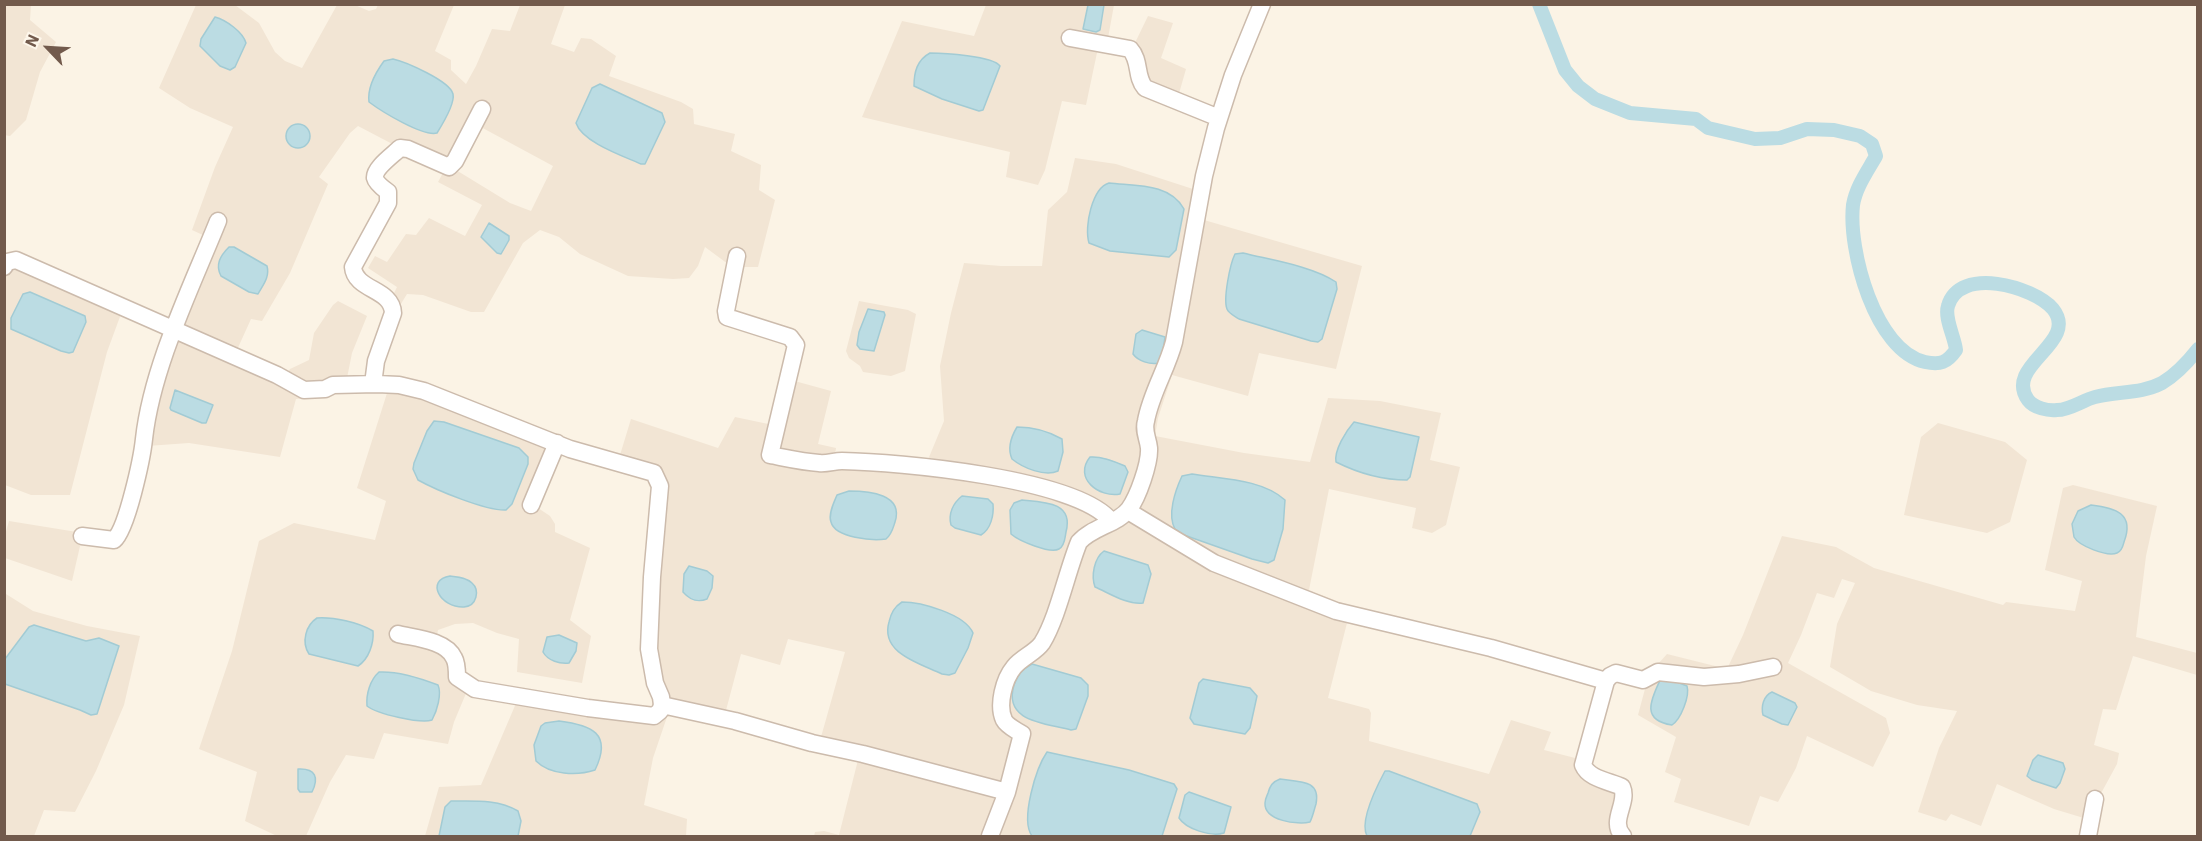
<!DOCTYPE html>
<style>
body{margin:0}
#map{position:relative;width:2202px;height:841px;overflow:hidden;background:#fbf3e5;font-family:"IBM Plex Sans",sans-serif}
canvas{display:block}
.frame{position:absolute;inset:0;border:6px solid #725a4c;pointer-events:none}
.north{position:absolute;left:18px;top:18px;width:60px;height:60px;-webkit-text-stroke:4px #fef7eb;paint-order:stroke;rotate:295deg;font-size:16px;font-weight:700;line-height:24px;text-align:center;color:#725a4c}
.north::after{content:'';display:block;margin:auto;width:21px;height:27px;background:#725a4c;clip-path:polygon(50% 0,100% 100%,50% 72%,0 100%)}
</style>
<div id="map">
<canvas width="2202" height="841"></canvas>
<div class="frame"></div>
<div class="north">N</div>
</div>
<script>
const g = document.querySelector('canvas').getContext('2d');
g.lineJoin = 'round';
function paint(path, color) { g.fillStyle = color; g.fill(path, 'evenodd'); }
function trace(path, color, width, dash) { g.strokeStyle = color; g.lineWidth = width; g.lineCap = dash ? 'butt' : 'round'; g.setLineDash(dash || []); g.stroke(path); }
paint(new Path2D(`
 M4 5H31L30 20 56 42 40 72 26 120 10 136 4 135Z
 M196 5H235L259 23 275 52 285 61 302 68 337 5H355L369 11 376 9 378 5H454L435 51 451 60V70L466 84 476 66 492 29 510 31 520 5H565L551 44 574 52 581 38 591 39 616 56 609 76 681 102 693 109 694 124 735 134 731 151 761 165 759 190 775 200 758 267H732L705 247 698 266 689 278 673 279 628 276 580 254 559 237 540 230 523 243 484 312H471L423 295 407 294 396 312 392 297 397 287 368 268 375 256 387 262 406 234 416 235 429 218 465 236 482 205 438 182 444 171 358 126 350 133 319 177 328 184 290 273 262 321 251 319 236 352 285 376 290 369 309 360 314 333 333 305 338 301 367 316 352 353 347 378 334 392 324 397 296 399 280 457 189 443 147 446 140 431 205 236 192 230 215 167 233 127 190 108 159 88ZM479 126 553 166 531 211 510 203 456 170Z
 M986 5H1114L1106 49 1098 48 1086 105 1062 101 1045 170 1038 185 1006 177 1010 152 862 117 902 21 974 36Z
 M1148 16 1173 23 1161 58 1186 69 1176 104 1147 93 1133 47Z
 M1075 158 1116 164 1196 190 1204 220 1362 266 1336 369 1259 353 1248 396 1172 375 1158 418 1155 436 1244 453 1310 462 1328 398 1380 401 1441 413 1430 460 1460 467 1446 525 1432 533 1412 528 1416 508 1329 489 1309 590 1347 605 1348 619 1328 698 1369 709 1371 713 1369 741 1489 774 1511 720 1551 732 1544 750 1579 759 1591 768 1621 780 1623 823 1626 832 1631 836H814L815 832 824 831 839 835 858 760 668 714 653 758 644 805 687 819 686 836H425L439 787 481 785 517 701 647 711 655 706 646 682 643 611 647 528 654 485 620 455 631 419 718 448 735 417 773 425 791 380 831 391 818 444 836 448 835 455 927 462 944 421 940 366 951 313 964 263 1001 266H1042L1048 210 1067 192ZM788 639 845 652 821 737 725 714 741 654 780 665Z
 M4 260 125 303 107 352 70 495H31L5 485Z
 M859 301 908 310 916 314 905 371 891 376 863 372 860 366 849 358 846 351Z
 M388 390 508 417 551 432 564 440 535 506 550 516 555 524V532L590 548 570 620 591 636 582 683 517 672 519 639 497 633 473 623 455 624 438 630 436 640 467 691 454 722 448 744 384 733 374 759 346 755 330 782 306 836H277L245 821 257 772 199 749 232 651 259 541 294 523 375 540 386 501 357 488Z
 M1938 423 2005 442 2027 460 2010 522 1987 533 1904 515 1921 437Z
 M2073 485 2157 506 2146 556 2136 637 2197 653V675L2133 656 2116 710 2103 709 2094 745 2119 753 2117 764 2087 819 2054 809 1997 784 1981 826 1951 814 1946 821 1918 812 1939 748 1957 711 1917 705 1871 691 1830 667 1837 624 1855 583 1842 579 1834 598 1817 593 1801 635 1788 663 1886 718 1890 733 1873 767 1807 736 1796 768 1778 802 1760 796 1749 826 1674 802 1681 779 1665 772 1676 737 1638 715 1649 674 1667 654 1727 669 1743 635 1782 536 1836 547 1874 568 2003 605 2006 602 2075 611 2082 581 2045 570 2063 488Z
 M9 521 83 533 72 581 5 558V535Z
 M4 587 6 594 33 611 87 626 140 636 124 705 96 771 75 812 44 810 34 836H5Z`), '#f2e5d4');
const water = new Path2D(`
 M1088 5H1104L1100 30 1096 32 1083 29Z
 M215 17C226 20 243 32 246 43L235 67 230 70 220 66 200 46 201 39Z
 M930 53C943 53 993 56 1000 66L983 110 979 111 942 99 914 86C914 72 917 60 930 53Z
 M393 59C406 62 450 81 453 94 455 103 442 125 437 133 423 137 381 111 369 102 367 87 376 72 384 61Z
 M600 84 662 113 665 122 645 164H641C623 156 582 142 576 123L592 88Z
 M286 136a12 12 0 1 1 24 0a12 12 0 1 1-24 0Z
 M1109 183C1136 186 1170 183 1184 209L1176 250 1169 257 1110 251 1089 243C1084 227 1092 188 1109 183Z
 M489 223 509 236V240L501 254 497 253 481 237Z
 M229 247H234L267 266C270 277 263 285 258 294L249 292 221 276C215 265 220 256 229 247Z
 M1243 253C1271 260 1312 266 1336 282L1337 289 1322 339 1318 342 1311 341 1239 319C1235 316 1229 314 1227 309 1223 299 1230 264 1235 254Z
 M30 292 85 316 86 322 73 352 69 353 61 351 11 329V318L23 294Z
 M868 309 884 312 885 315 874 351 860 349 857 345 859 332Z
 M1142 330 1165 337 1162 356 1159 363C1150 365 1138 361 1133 354L1136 334Z
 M175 390 213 405 206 423H202L171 410 170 408Z
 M434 421 444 422 519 448 528 457V464L512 504 506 510C486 511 436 490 418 480L413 469 414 463 427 431Z
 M1354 422 1419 437 1410 477 1407 480C1383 480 1358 473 1336 462 1334 450 1346 431 1354 422Z
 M1017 427C1034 427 1048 431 1062 439L1063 452 1058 471C1045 477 1023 468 1012 459 1007 448 1011 437 1017 427Z
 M1090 457C1102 456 1114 461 1125 466L1128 472 1120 494C1099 498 1073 478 1090 457Z
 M1192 474C1222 479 1262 479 1285 500L1283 529 1274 560 1268 563 1252 559 1184 535 1175 529C1167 515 1175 491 1182 476Z
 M849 491C869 491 904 494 895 522 893 528 892 534 886 539 873 541 835 538 831 522 828 514 834 502 837 495Z
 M962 496 988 499 993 504C994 515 991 529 981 535L955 528 951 525C948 514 953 503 962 496Z
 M1022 500C1044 502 1074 502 1066 532 1065 537 1065 546 1059 549 1050 554 1019 541 1011 534L1010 510 1014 503Z
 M2091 505C2115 508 2135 513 2124 542 2123 546 2122 551 2117 553 2107 557 2079 546 2074 537L2072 524 2078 511Z
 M1104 551 1148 565 1151 574 1143 603C1127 605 1109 593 1095 587 1091 576 1094 558 1104 551Z
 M689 566 707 571 713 576 712 588 707 599C697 603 690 600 683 592L684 574Z
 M450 576C457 577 466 577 472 583 480 590 477 606 464 607 440 608 425 580 450 576Z
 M902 602C921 602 965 614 973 633L968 648 955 673 949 675 942 674C919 663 880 653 889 622 891 613 894 607 902 602Z
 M317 618C334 617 358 622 373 631 374 643 369 659 358 666L309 654C301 642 306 625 317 618Z
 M34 625 86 641 99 638 119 646 97 714 91 715 80 710 5 684V659L29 627Z
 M559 635 577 643 576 651 569 663C560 664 548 661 543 652L547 637Z
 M1032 664 1081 678 1088 685V696L1076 729 1071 730C1045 723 1003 722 1014 685 1018 675 1022 669 1032 664Z
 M379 672C398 671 420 678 438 685 442 694 437 711 432 720 421 724 377 714 367 706 366 694 370 680 379 672Z
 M1662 676 1687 686C1690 696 1681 719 1672 725 1638 720 1653 696 1662 676Z
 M1203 679 1250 688 1257 696 1250 728 1245 734 1194 724 1190 718 1199 683Z
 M1772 692 1795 703 1797 707 1788 725 1782 724 1763 715C1761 707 1763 696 1772 692Z
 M559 721C591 725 613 733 595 770 577 776 550 775 536 761L534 745 541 726 545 723Z
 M1047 752 1129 770 1174 784 1177 789 1162 836H1032C1020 820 1036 768 1047 752Z
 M2038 755 2063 763 2065 769 2060 783 2056 788 2032 780 2027 776 2033 760Z
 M298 769C316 768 319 778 312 792H300L298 789Z
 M1385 771H1389L1477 804 1480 812 1470 836H1367C1359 821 1377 786 1385 771Z
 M1280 779C1298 782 1321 779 1316 804 1314 810 1313 816 1310 822 1298 825 1264 821 1265 803 1265 799 1267 796 1268 793 1270 786 1272 782 1280 779Z
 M1189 792 1231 807 1224 833C1211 837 1186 829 1179 818L1185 795Z
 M451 801C474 801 498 799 518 811L521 821 518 836H439L445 807Z`);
paint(water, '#bbdce3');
trace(water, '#a2cbd4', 1.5);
trace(new Path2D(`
 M1539 4 1565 70 1578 86 1595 99 1630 113 1696 119 1708 128 1755 139 1780 138 1807 129 1834 130 1860 136 1872 144 1876 156C1867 172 1856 187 1853 205 1848 250 1875 351 1925 362 1940 365 1947 363 1956 350 1955 338 1944 318 1948 306 1959 266 2033 286 2053 309 2080 343 2003 365 2028 400 2034 408 2048 411 2057 410 2070 410 2083 400 2095 397 2118 391 2141 394 2162 383 2177 374 2187 363 2198 349`), '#bbdce3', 14);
const minor = new Path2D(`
 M1070 38 1130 49C1141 61 1135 76 1145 88L1219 118
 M737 256 726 311 727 317 790 337 796 345 770 455C786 458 803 462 819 463 827 464 834 461 842 461 898 462 1077 478 1111 521
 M4 267 7 262 16 260 277 375 304 390 325 389 333 385 377 384 399 385 424 391 570 449 654 473 660 486 652 577 649 649 655 683 661 697 662 705 660 711 654 716 588 708 475 689 457 677C457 671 457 663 454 658 446 640 414 638 398 634
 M373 384 376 361 393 313C392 288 355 291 353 267L388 203V192C384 189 376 183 375 178 374 168 393 155 400 148L408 149 449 167 455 161 482 109
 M531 505 557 443
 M1128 511 1214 563 1336 611 1491 648 1606 681 1583 765C1589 779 1609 781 1622 787 1629 803 1609 821 1623 836
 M82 536 114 540C127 529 142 458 144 439 152 367 191 288 218 221
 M1606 681 1610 676 1616 673 1643 680 1658 672 1704 677 1739 674 1773 667
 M662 705 735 721 812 743 863 754 1007 792
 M990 836 1007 792 1022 734C1016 730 1007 726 1004 720 997 705 1004 679 1014 667 1022 657 1035 653 1042 643 1058 617 1067 571 1079 542 1092 527 1118 524 1129 509 1138 497 1150 463 1149 448 1148 438 1143 431 1146 421 1151 393 1167 369 1174 342L1204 176 1216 128 1233 75 1262 4
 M2088 836 2095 799`);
trace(minor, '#ccbbac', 19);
trace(minor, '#fff', 16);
</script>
